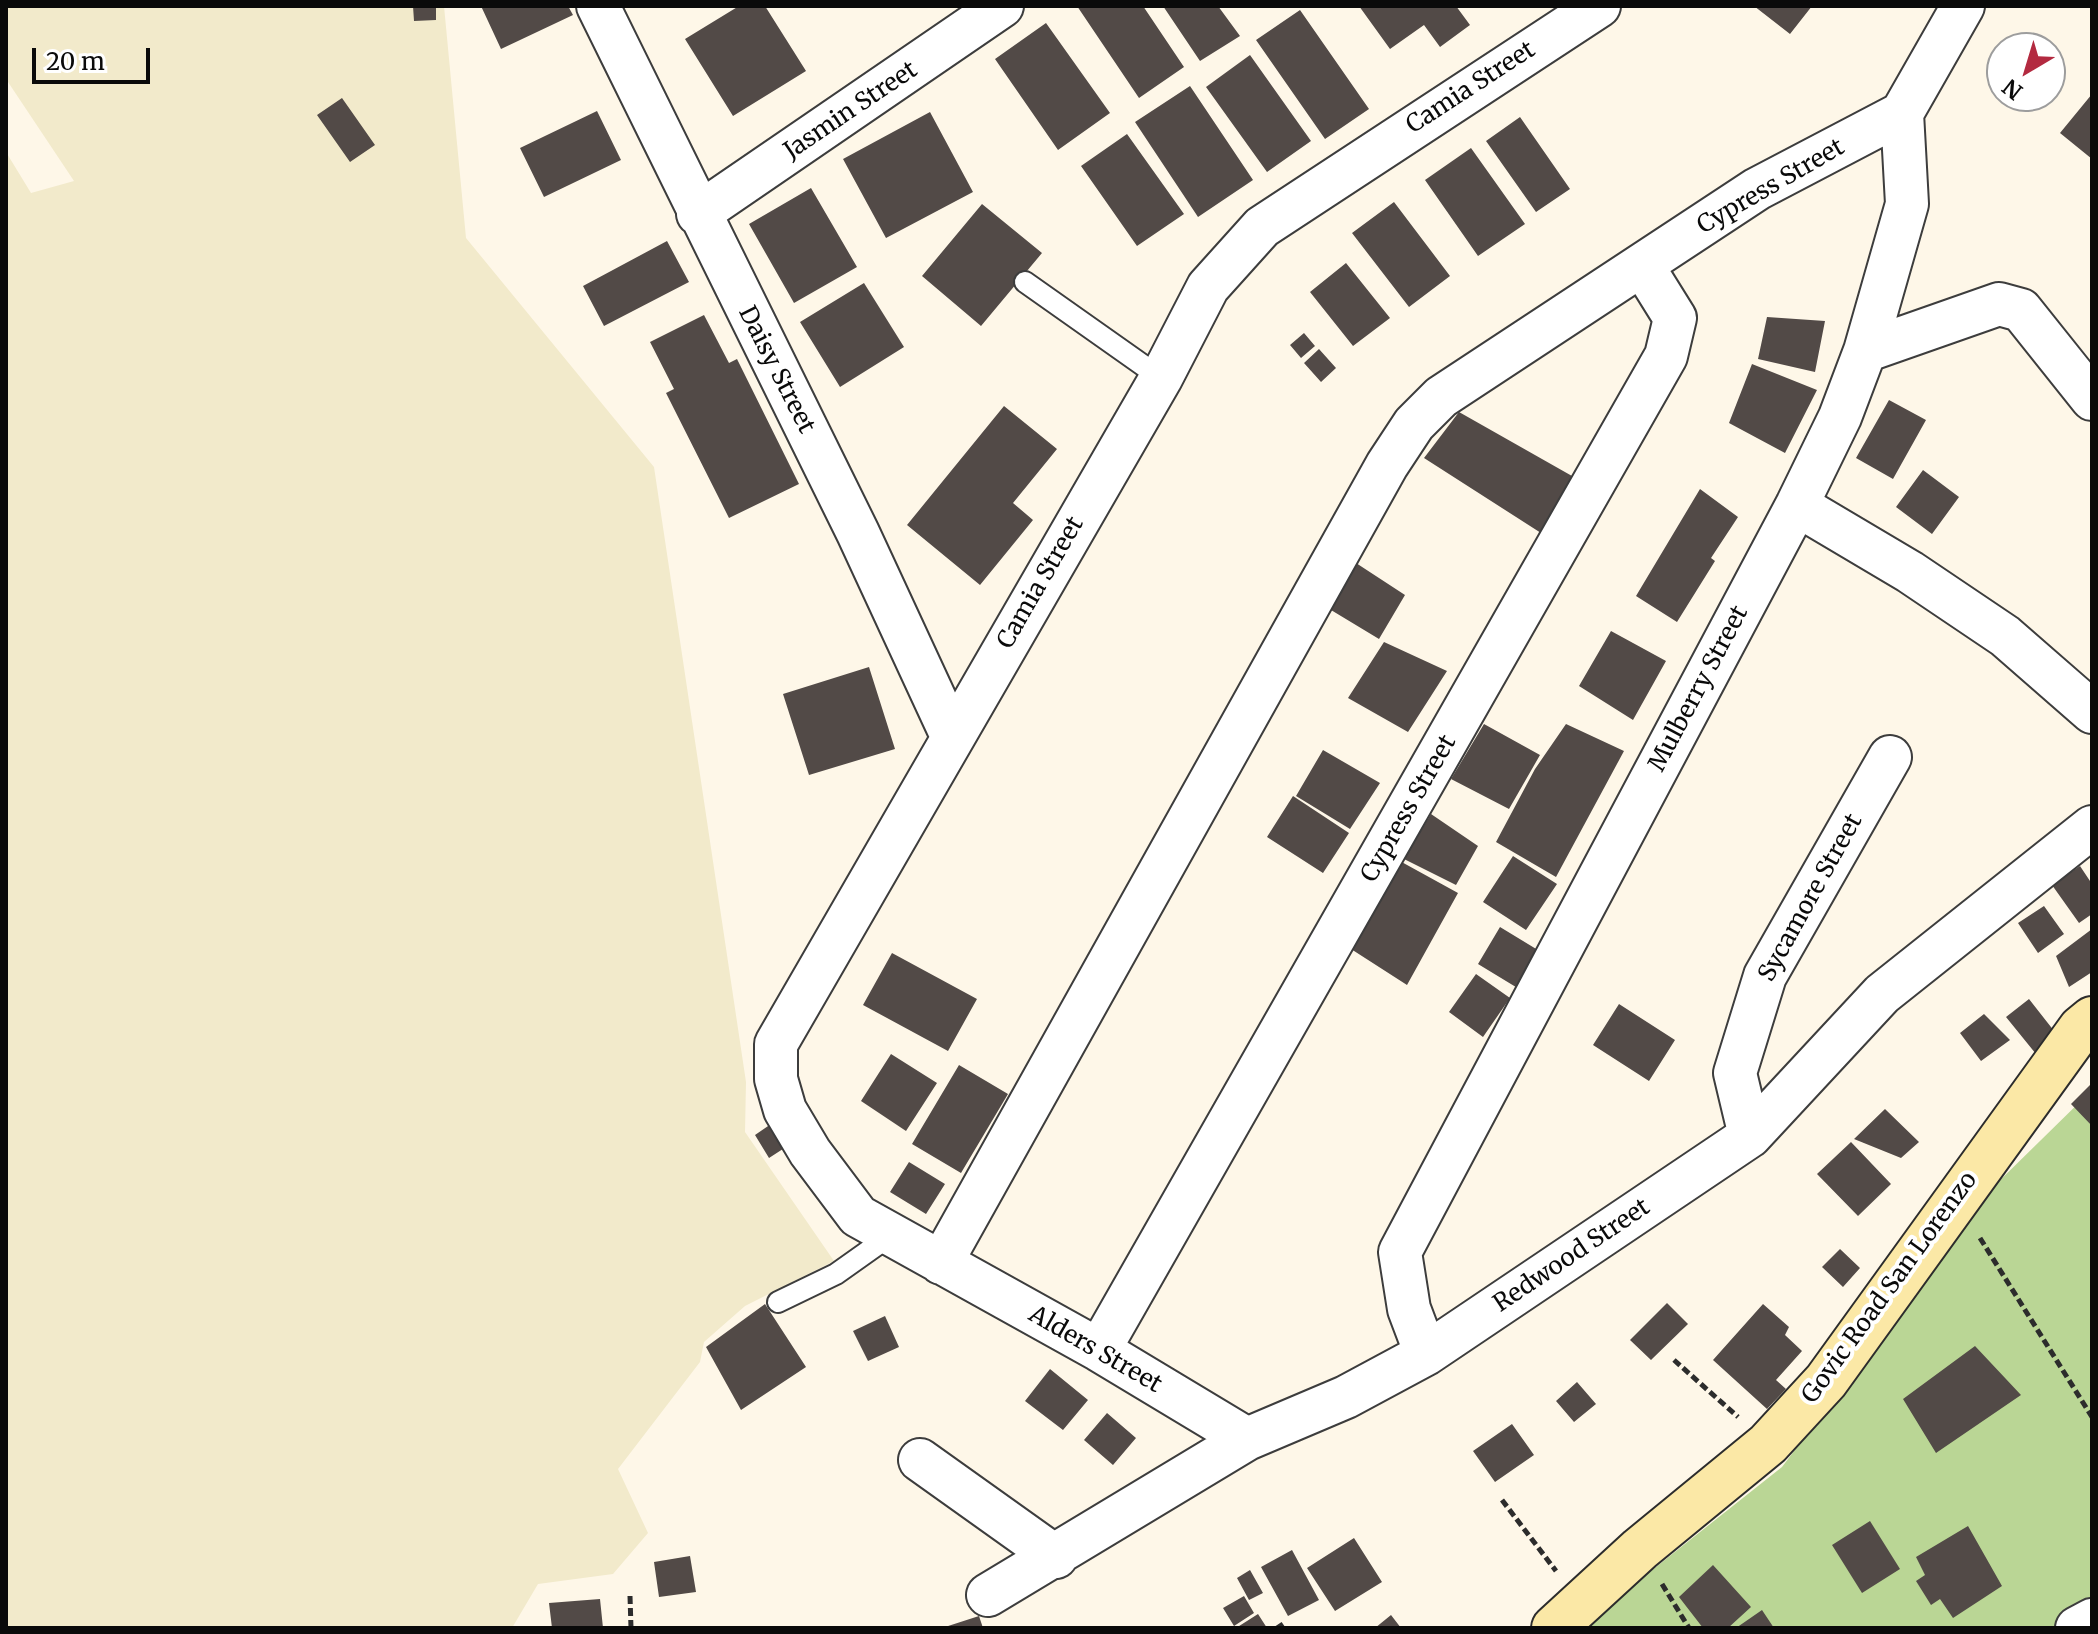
<!DOCTYPE html>
<style>
body{margin:0}
#map{position:relative;width:2098px;height:1634px;overflow:hidden;background:#fef7e8;font-family:Merriweather,serif}
canvas{display:block}
.frame{position:absolute;inset:0;border:8px solid #0a0a0a;pointer-events:none}
.north{position:absolute;left:1986px;top:32px;width:80px;height:80px;box-sizing:border-box;background:#fff;border:2px solid #9d9d9d;border-radius:50%;rotate:218deg;font-size:22px;font-weight:700;line-height:32px;text-align:center;color:#0a0a0a}
.north::after{content:'';display:block;margin:auto;width:28px;height:36px;background:#b32a40;clip-path:polygon(50% 0,100% 100%,50% 72%,0 100%)}
.scale{position:absolute;left:32px;top:48px;width:118px;height:36px;box-sizing:border-box;border:4px solid #0a0a0a;border-top:0;padding-left:10px;font-size:24px;line-height:28px;white-space:nowrap;color:#0a0a0a;-webkit-text-stroke:6px #fff;paint-order:stroke}
</style>
<div id="map">
<canvas width="2098" height="1634"></canvas>
<div class="frame"></div>
<div class="north">N</div>
<div class="scale">20 m</div>
</div>
<script>
const g = document.querySelector('canvas').getContext('2d');
g.lineJoin = 'round';
function paint(path, color) { g.fillStyle = color; g.fill(path, 'evenodd'); }
function trace(path, color, width, dash) { g.strokeStyle = color; g.lineWidth = width; g.lineCap = dash ? 'butt' : 'round'; g.setLineDash(dash || []); g.stroke(path); }
function drawText(font, color, halo, rows, align = 'center') {
  g.font = font + ' Merriweather,serif'; g.lineWidth = 8; g.setLineDash([]); g.textBaseline = 'middle'; g.strokeStyle = halo; g.fillStyle = color; for (const [text, x, y, turn = 0] of rows) {
    g.save(); g.translate(x, y); g.rotate((+turn || 0) * Math.PI / 180); g.textAlign = isNaN(turn) ? turn : align; if (halo) g.strokeText(text, 0, 0); g.fillText(text, 0, 0); g.restore();
  }
}
paint(new Path2D(`
 M6 6H444L466 238 654 467 746 1082 745 1132 834 1261 745 1306 704 1342 700 1362 618 1469 648 1533 613 1574 538 1584 512 1628H6V152L31 193 74 181 6 79Z`), '#f2eacb');
paint(new Path2D(`
 M2092 1090V1628H1579L1782 1467 1990 1190Z`), '#bad695');
paint(new Path2D(`
 M413 6H436V20L414 21Z
 M481 6H568L573 15 501 49Z
 M739 6H765L806 71 733 116 685 39Z
 M1077 6H1143L1184 67 1139 98Z
 M1163 6H1218L1240 36 1200 61Z
 M1359 6H1456L1470 25 1440 47 1424 25 1390 49Z
 M1754 6H1812L1790 34Z
 M1300 10 1369 109 1325 139 1256 40Z
 M1046 23 1110 113 1058 150 995 59Z
 M1250 55 1311 141 1267 172 1206 87Z
 M1190 86 1253 180 1198 217 1135 122Z
 M2092 94V159L2060 133Z
 M342 98 375 145 350 162 317 115Z
 M597 111 621 160 544 197 520 148Z
 M930 112 973 192 886 238 843 159Z
 M1520 117 1570 189 1536 212 1486 141Z
 M1127 134 1184 214 1137 246 1081 166Z
 M1471 148 1525 224 1478 256 1425 180Z
 M811 188 857 267 794 303 749 224Z
 M1394 202 1450 276 1409 307 1352 233Z
 M982 204 1042 253 981 326 922 276Z
 M667 241 689 282 604 326 583 286Z
 M1346 263 1390 318 1353 346 1310 292Z
 M864 283 904 347 840 387 800 322Z
 M704 315 729 363 737 359 799 484 729 518 666 393 674 389 650 342Z
 M1767 317 1825 321 1815 372 1758 359Z
 M1304 333 1315 346 1301 358 1290 345Z
 M1319 349 1336 368 1321 382 1304 363Z
 M1752 364 1817 390 1785 453 1729 423Z
 M1889 400 1926 420 1893 479 1856 458Z
 M1004 406 1057 449 1013 503 1033 520 980 585 907 525Z
 M1459 412 1572 476 1541 533 1424 458Z
 M1923 470 1959 497 1932 534 1896 507Z
 M1700 489 1738 517 1711 558 1715 561 1677 622 1636 596Z
 M1356 563 1405 595 1379 639 1331 610Z
 M1611 631 1666 661 1633 720 1579 686Z
 M1384 642 1447 671 1408 732 1348 698Z
 M869 667 895 749 809 775 783 694Z
 M1484 724 1540 755 1509 809 1451 779Z
 M1566 724 1624 751 1556 877 1496 842 1535 769Z
 M1323 750 1380 783 1350 829 1296 796Z
 M1293 796 1349 833 1323 873 1267 837Z
 M1431 814 1478 846 1456 885 1404 859Z
 M1513 856 1557 884 1526 930 1483 902Z
 M1398 860 1458 893 1407 985 1351 949Z
 M2080 866 2092 884V914L2079 923 2052 885Z
 M2044 906 2064 934 2038 953 2018 923Z
 M1500 927 1551 958 1529 995 1478 964Z
 M2092 929V972L2069 987 2056 956Z
 M892 953 977 999 948 1051 863 1005Z
 M1476 974 1510 998 1483 1037 1449 1012Z
 M2029 999 2058 1036 2036 1054 2006 1017Z
 M1619 1004 1675 1040 1649 1081 1593 1045Z
 M1984 1014 2010 1040 1981 1061 1960 1033Z
 M891 1054 937 1083 906 1131 861 1101Z
 M959 1065 1008 1094 961 1173 912 1144Z
 M2092 1083V1126L2071 1104Z
 M1885 1109 1919 1142 1901 1158 1854 1139Z
 M771 1124 786 1147 769 1158 755 1135Z
 M1851 1142 1891 1184 1858 1216 1817 1174Z
 M909 1162 945 1184 926 1214 890 1192Z
 M1840 1249 1860 1268 1843 1287 1822 1267Z
 M1667 1303 1688 1324 1651 1360 1630 1340Z
 M765 1304 806 1367 741 1410 706 1347Z
 M1763 1304 1789 1327 1785 1335 1802 1351 1776 1380 1786 1389 1767 1409 1713 1360Z
 M885 1316 899 1347 868 1361 853 1331Z
 M1975 1346 2021 1395 1936 1453 1903 1399Z
 M1050 1369 1088 1400 1063 1430 1025 1401Z
 M1577 1382 1596 1404 1574 1422 1556 1401Z
 M1107 1413 1136 1438 1113 1465 1084 1440Z
 M1512 1424 1534 1455 1495 1482 1473 1451Z
 M1870 1521 1900 1569 1862 1593 1832 1545Z
 M1968 1526 2002 1586 1953 1618 1940 1599 1931 1605 1916 1581 1925 1575 1916 1557Z
 M1354 1538 1382 1582 1335 1611 1307 1568Z
 M1292 1550 1319 1600 1288 1616 1261 1567Z
 M690 1556 696 1592 659 1597 654 1562Z
 M1713 1565 1751 1607 1728 1628H1703L1679 1597Z
 M1250 1570 1263 1593 1249 1600 1237 1578Z
 M1244 1596 1254 1613 1234 1626 1223 1608Z
 M600 1599 603 1628H552L549 1603Z
 M1762 1610 1774 1628H1736Z
 M1258 1614 1267 1628H1236Z
 M1391 1615 1401 1628H1375Z
 M979 1616 983 1628H946L945 1627Z`), '#524a47');
const service = new Path2D(`
 M1025 282 1161 378
 M778 1302 836 1274 891 1235`);
const minor = new Path2D(`
 M598 6 858 533 952 736
 M698 214 1002 6
 M1865 351 1999 304 2021 310 2092 399
 M1797 505 1910 572 2005 636 2092 712
 M1750 1136 1735 1073 1765 976 1890 757
 M941 1263 1387 465 1414 424 1441 397 1757 189 1902 113
 M1099 1350 1666 356 1675 318 1642 265
 M1426 1354 1409 1309 1400 1252 1797 505 1840 417 1865 351 1907 204 1902 113 1963 6
 M1247 1439 1099 1350 858 1216 810 1152 785 1110 776 1079V1044L1161 378 1208 287 1262 227 1599 6
 M920 1460 1056 1557
 M988 1595 1247 1439 1346 1397 1426 1354 1750 1136 1882 994 2092 827
 M2077 1628 2092 1620`);
const secondary = new Path2D(`
 M1554 1628 1640 1549 1768 1444 1826 1381 2081 1028 2092 1019`);
trace(service, '#3d3d3d', 24);
trace(minor, '#3d3d3d', 46);
trace(secondary, '#2c2c2c', 48);
trace(new Path2D(`
 M1980 1238 2092 1417
 M1674 1360 1738 1417
 M1502 1500 1556 1571
 M1662 1584 1689 1628
 M630 1596 631 1628
 M1277 1628 1283 1624`), '#2c2c2c', 5, [8, 4]);
trace(service, '#fff', 20);
trace(minor, '#fff', 42);
trace(secondary, '#fbe8a6', 44);
drawText('24px', '#0a0a0a', '#fff', [
 ["Camia Street",1471,88,-33],
 ["Jasmin Street",851,111,-34],
 ["Cypress Street",1771,187,-30],
 ["Daisy Street",776,370,63],
 ["Camia Street",1041,583,-60],
 ["Mulberry Street",1699,689,-62],
 ["Cypress Street",1409,809,-60],
 ["Sycamore Street",1811,898,-61],
 ["Redwood Street",1572,1256,-34],
 ["Govic Road San Lorenzo",1890,1288,-54],
 ["Alders Street",1095,1350,30]
]);
</script>
